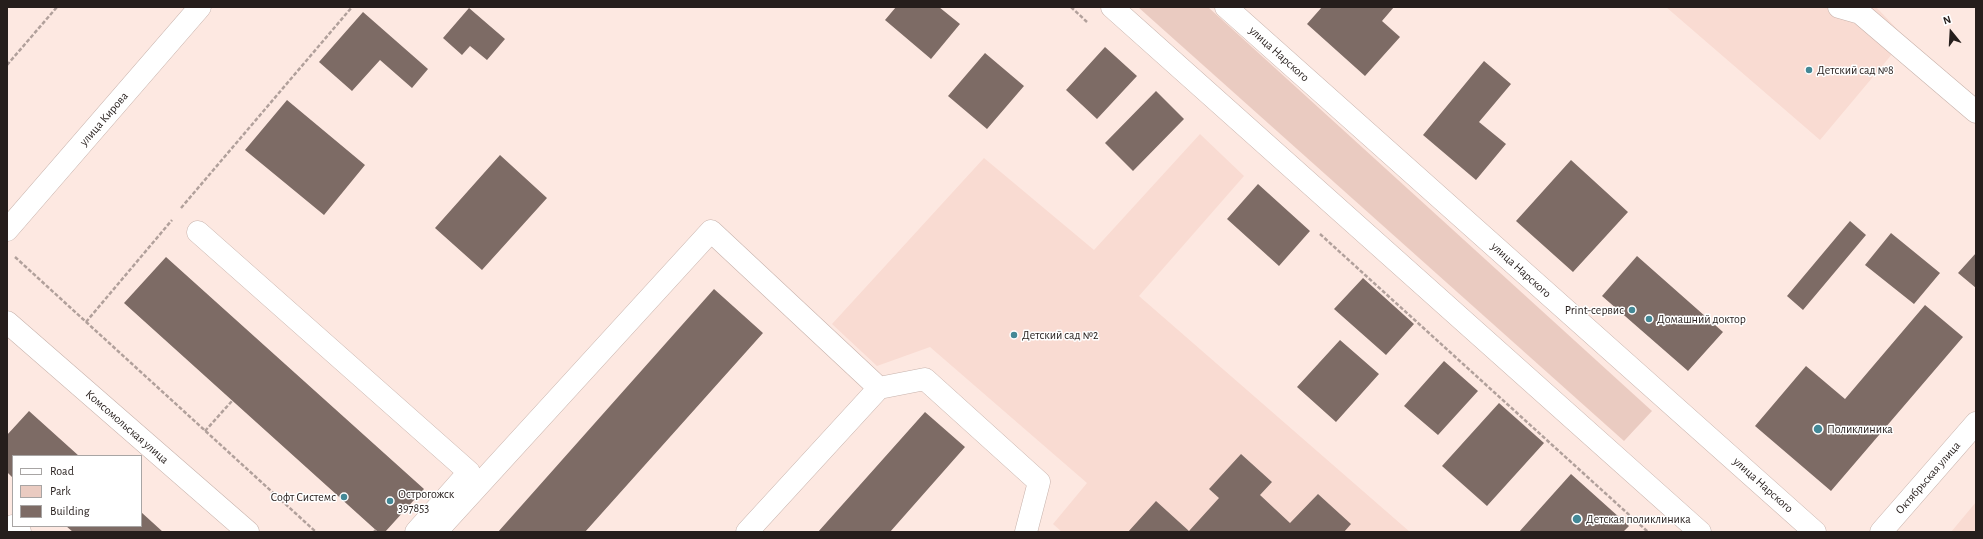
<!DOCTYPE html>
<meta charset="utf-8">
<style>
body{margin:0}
#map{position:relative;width:1983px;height:539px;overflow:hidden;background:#fde8e1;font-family:"Alegreya Sans",sans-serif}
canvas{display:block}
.frame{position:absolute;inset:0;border:8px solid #261e1c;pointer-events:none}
.legend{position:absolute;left:12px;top:455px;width:130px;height:72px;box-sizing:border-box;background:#fff;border:1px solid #a8a5a4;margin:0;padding:5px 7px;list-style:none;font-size:12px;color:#261e1c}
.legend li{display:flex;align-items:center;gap:8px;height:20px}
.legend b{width:20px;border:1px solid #a8a5a4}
.north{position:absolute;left:1931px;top:12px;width:40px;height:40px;-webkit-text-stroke:3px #fff;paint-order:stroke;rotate:342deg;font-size:11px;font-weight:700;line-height:16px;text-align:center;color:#261e1c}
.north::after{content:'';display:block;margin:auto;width:14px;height:18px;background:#261e1c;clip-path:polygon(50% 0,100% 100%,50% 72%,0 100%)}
</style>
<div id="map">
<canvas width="1983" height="539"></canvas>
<div class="frame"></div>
<ul class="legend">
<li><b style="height:5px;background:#fff"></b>Road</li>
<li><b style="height:11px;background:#eacbc1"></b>Park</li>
<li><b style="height:11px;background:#7d6b65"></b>Building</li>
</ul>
<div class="north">N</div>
</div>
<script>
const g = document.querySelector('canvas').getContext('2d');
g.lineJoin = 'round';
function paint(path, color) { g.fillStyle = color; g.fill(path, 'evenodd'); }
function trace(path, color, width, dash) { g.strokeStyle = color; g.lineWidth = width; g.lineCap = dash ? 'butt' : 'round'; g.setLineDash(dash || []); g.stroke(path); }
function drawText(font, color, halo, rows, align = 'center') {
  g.font = font + ' "Alegreya Sans",sans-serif'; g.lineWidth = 3; g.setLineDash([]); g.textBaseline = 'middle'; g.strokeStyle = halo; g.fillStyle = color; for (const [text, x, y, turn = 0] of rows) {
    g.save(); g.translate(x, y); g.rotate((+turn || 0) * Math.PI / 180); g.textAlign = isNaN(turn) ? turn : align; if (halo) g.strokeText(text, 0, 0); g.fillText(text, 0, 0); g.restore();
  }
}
paint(new Path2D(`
 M1666 7H1876L1899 31 1976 97V125L1893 53 1820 140Z
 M1200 134 1244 176 1139 296 1410 532H1062L1053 524 1087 483 930 347 877 366 832 324 984 158 1094 250Z
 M1976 502V532H1951Z`), '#f9dbd2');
paint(new Path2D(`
 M1138 7H1208L1652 411 1624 441Z`), '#eacbc1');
paint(new Path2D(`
 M896 7H939L960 24 931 59 885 20Z
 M1322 7H1394L1382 21 1400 37 1365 76 1307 24Z
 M469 8 505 39 487 60 470 46 462 55 443 38Z
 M363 12 428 69 412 88 380 60 352 91 319 62Z
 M1105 47 1137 76 1097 119 1066 90Z
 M985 53 1024 86 987 129 948 96Z
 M1484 61 1511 84 1479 122 1506 144 1476 180 1423 135Z
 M1156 91 1184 119 1133 171 1105 143Z
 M287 100 365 165 324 215 245 150Z
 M500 155 547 198 482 270 435 228Z
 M1571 160 1628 212 1573 272 1516 221Z
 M1258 184 1310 231 1279 266 1227 219Z
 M1850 221 1866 235 1803 310 1787 296Z
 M1891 233 1940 273 1914 304 1865 265Z
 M1976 253V288L1958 273Z
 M1637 256 1723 332 1688 371 1602 296Z
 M166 257 424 489 385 532H378L124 303Z
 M1363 278 1414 324 1386 355 1334 309Z
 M714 289 763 333 585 532H498Z
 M1925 305 1963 337 1831 491 1755 426 1806 366 1845 399Z
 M1340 340 1379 374 1336 422 1297 387Z
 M1444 361 1478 391 1438 435 1404 406Z
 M1499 403 1544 443 1487 506 1442 466Z
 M29 411 79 456H13V478L7 472V435Z
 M925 412 965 447 890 532H818Z
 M1241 454 1272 482 1260 495 1290 523 1318 494 1351 524 1344 532H1128L1156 501 1189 531 1219 498 1209 489Z
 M1571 474 1629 526 1623 532H1519Z
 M141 512 163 532H73L66 526H141Z`), '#7d6b65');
const minor = new Path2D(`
 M1112 7 1700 532
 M1226 7 1815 532
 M1839 7 1860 13 1976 112
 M198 232 469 472 416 532
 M7 322 248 532
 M13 526 20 532
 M436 532 711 231 879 388 925 379 1039 482 1026 532
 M747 532 879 388
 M1881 532 1976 423`);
const major = new Path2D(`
 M7 230 200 7`);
trace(minor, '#c7b2ab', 23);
trace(major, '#c7b2ab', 23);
trace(new Path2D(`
 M1071 7 1087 22
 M7 65 57 7
 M181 208 352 7
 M1320 234 1648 532
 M15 257 316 532
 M86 322 172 220
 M205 431 232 401
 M374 532 376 530`), '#b1a09b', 2.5, [4, 2]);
trace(minor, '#fff', 22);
trace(major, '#fff', 22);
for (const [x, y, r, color] of [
 [1809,70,4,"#438896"],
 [1632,310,4,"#438896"],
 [1649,319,4,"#438896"],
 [1014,335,4,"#438896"],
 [1818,429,5,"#438896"],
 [344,497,4,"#438896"],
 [390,501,4,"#438896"],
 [1577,519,5,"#438896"]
]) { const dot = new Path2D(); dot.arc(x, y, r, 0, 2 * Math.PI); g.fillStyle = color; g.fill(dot); trace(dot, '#fff', 1.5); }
drawText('12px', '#261e1c', '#fff', [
 ["улица Нарского",1279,54,42],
 ["улица Кирова",104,119,-49],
 ["улица Нарского",1521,270,42],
 ["Комсомольская улица",127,427,41],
 ["Октябрьская улица",1928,478,-49],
 ["улица Нарского",1763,485,42]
]);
drawText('12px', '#261e1c', '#fff', [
 ["Детский сад №8",1817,70],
 ["Print-сервис",1624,310,"right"],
 ["Домашний доктор",1657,319],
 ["Детский сад №2",1022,335],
 ["Поликлиника",1827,429],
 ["Острогожск",398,494],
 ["397853",398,508],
 ["Софт Системс",336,497,"right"],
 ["Детская поликлиника",1586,519]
], 'left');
</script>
